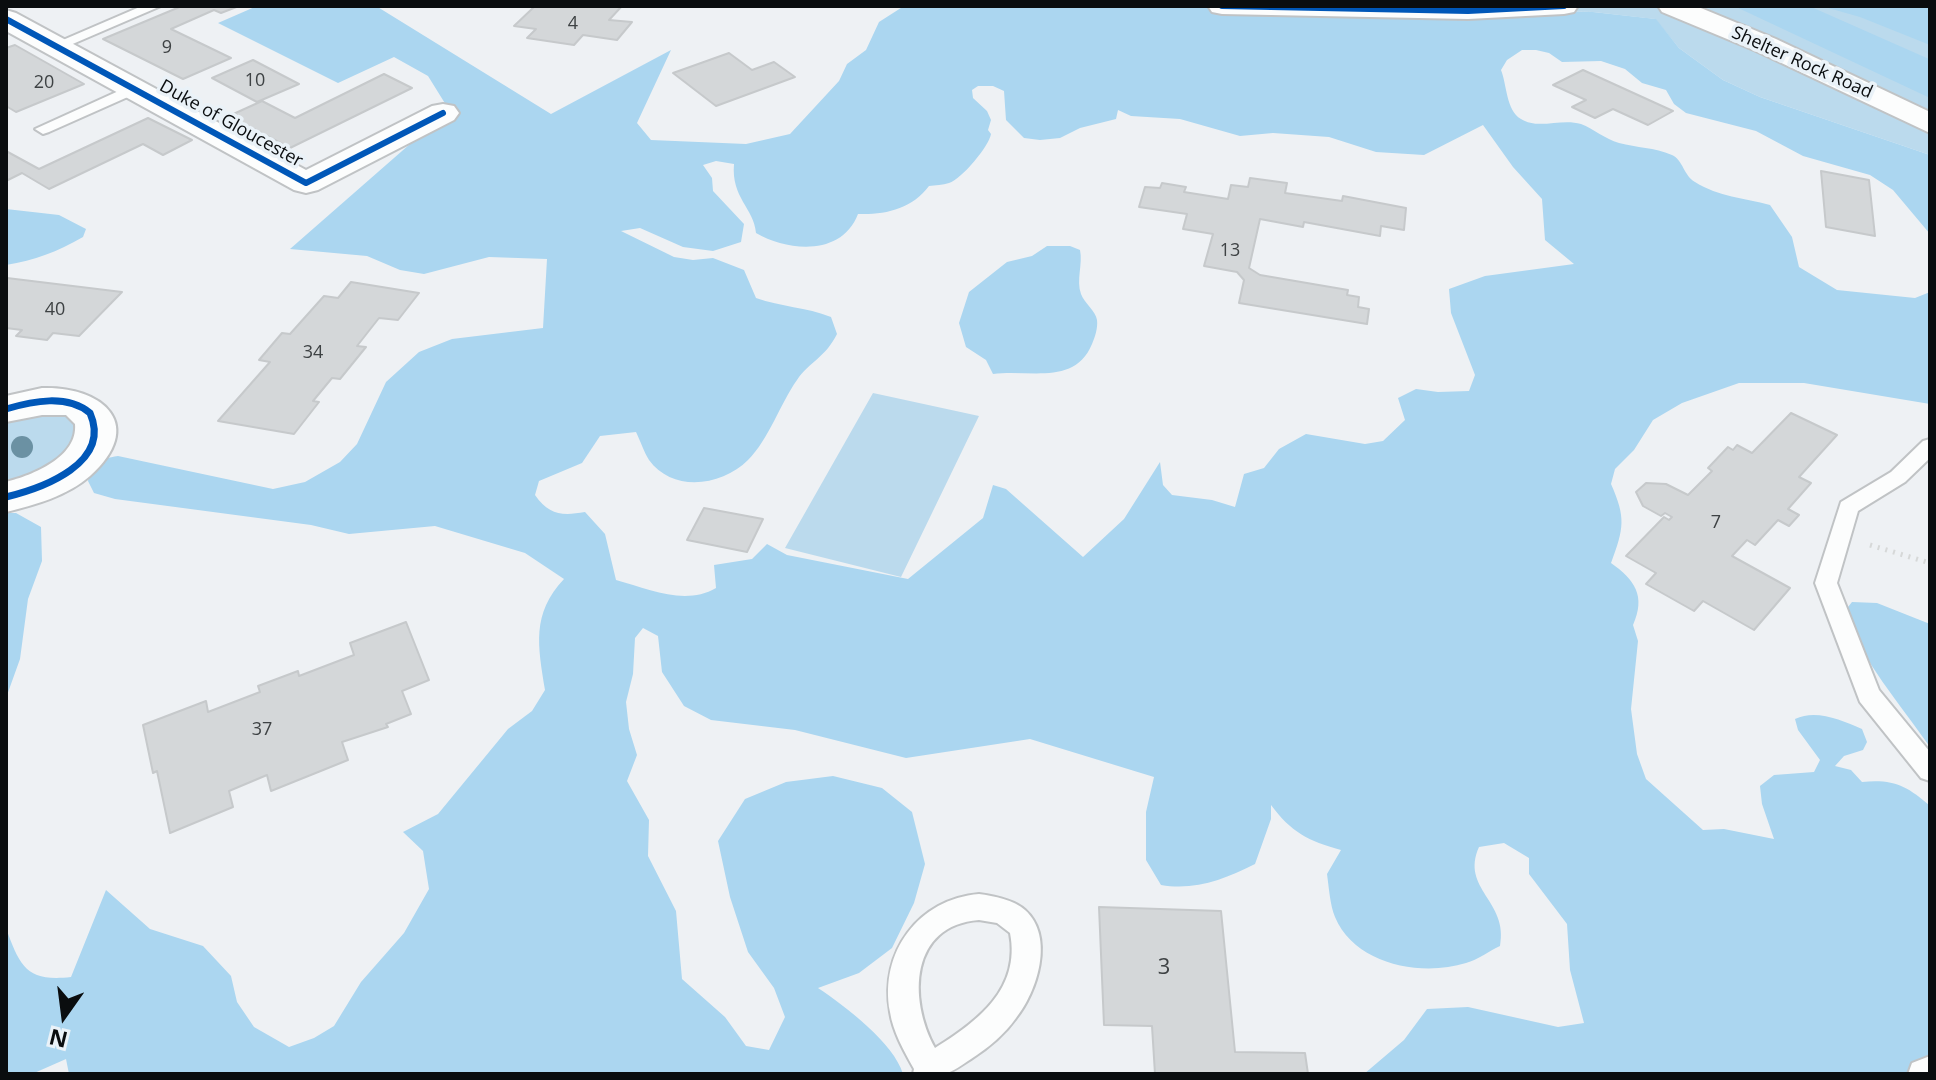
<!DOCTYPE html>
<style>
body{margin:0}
#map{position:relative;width:1936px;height:1080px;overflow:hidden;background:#eef1f4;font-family:"Open Sans",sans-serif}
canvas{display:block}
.frame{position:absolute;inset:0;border:8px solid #0a0d0f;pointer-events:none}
.north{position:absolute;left:24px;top:976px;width:80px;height:80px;-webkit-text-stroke:6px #eaf2f8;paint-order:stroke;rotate:194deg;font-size:22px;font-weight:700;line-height:32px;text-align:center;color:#0a0d0f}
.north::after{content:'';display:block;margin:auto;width:28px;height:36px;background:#0a0d0f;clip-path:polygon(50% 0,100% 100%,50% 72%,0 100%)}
</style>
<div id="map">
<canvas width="1936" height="1080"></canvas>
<div class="frame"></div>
<div class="north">N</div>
</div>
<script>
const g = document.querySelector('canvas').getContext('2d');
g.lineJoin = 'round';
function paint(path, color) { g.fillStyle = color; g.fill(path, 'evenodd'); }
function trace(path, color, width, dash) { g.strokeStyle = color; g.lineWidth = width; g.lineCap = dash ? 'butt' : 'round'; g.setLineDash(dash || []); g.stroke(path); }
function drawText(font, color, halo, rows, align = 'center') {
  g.font = font + ' "Open Sans",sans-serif'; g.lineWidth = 7; g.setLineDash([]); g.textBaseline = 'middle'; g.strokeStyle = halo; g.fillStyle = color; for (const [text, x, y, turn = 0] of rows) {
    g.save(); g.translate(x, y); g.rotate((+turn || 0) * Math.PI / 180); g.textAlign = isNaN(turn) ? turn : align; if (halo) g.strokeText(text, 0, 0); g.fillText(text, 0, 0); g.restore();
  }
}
paint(new Path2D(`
 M1222 6H1930V155L1760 97 1723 80 1679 48 1655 19 1593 12Z
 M873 393 979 416 901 577 785 548Z
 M44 401 97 431 6 497V409Z`), '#bbdaed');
paint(new Path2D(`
 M257 6H376L551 114 671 50 637 123 651 140 746 144 790 134 839 81 847 64 866 50 879 22 904 6H1222L1593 12 1656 19 1679 48 1723 80 1760 97 1930 155V234L1893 190 1870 175 1803 156 1756 131 1686 113 1674 104 1666 90 1642 83 1625 69 1601 61 1562 62 1549 53 1536 50H1522L1507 60 1501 70C1507 85 1506 110 1521 119 1538 130 1561 118 1581 124 1594 129 1605 139 1619 143 1637 148 1654 147 1672 155 1683 160 1684 176 1695 182 1719 197 1744 198 1770 205L1792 237 1799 267 1837 290 1915 298 1930 292V404L1804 383H1739L1682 403 1653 420 1634 450 1615 469 1611 484C1626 518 1624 528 1611 563 1635 580 1646 596 1633 625L1638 641 1631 709 1637 754 1646 779 1703 830 1724 829 1774 839 1762 804 1760 786 1774 775 1814 772 1820 760 1798 730 1795 719C1816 709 1841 720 1862 729L1867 742 1863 750 1844 756 1835 766 1851 770 1862 782C1894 779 1907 786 1930 806V1074H1364L1404 1040 1427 1009 1468 1007 1558 1027 1584 1023 1570 970 1567 924 1529 874V858L1504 843 1479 847C1460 889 1509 901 1500 946 1489 951 1478 960 1466 963 1422 977 1355 965 1335 917 1330 905 1329 888 1327 874L1341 850C1308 841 1291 832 1271 805V819L1255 864C1225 879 1195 891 1161 885L1146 860V812L1154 777 1030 739 906 758 795 730 711 720 684 706 662 672 658 636 643 628 635 638 633 674 626 702 629 729 637 755 627 781 649 820 648 856 676 911 682 979 725 1017 746 1046 769 1050 785 1017 774 988 748 952 730 897 718 841 745 799 786 782 833 776 882 788 912 812 925 864 914 903 892 948 859 973 818 988C845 1006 894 1043 903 1074H69L66 1059 32 1074H6V928C20 967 27 982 71 977L106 890 150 929 203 946 231 976 237 1002 254 1027 289 1047 314 1038 334 1026 361 982 404 933 429 889 423 851 403 832 438 814 508 729 532 711 545 690C538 646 531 614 564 579L525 553 435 526 349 534 311 525 115 499 94 493 88 481C93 462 99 459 118 456L273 489 305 482 340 462 357 444 386 382 419 352 452 339 543 328 547 259 489 257 424 274 400 270 367 256 290 249 426 130 451 113 428 76 394 57 338 83 218 23ZM978 86H993L1004 91 1006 120 1024 138 1040 140 1060 138 1080 128 1116 119 1118 110 1131 116 1180 119 1240 136 1273 133 1329 137 1376 152 1424 155 1483 125 1513 167 1542 199 1545 240 1574 264 1485 276 1449 289 1451 313 1475 375 1469 391 1438 392 1416 389 1398 398 1405 420 1383 441 1365 444 1306 434 1279 449 1264 468 1244 474 1235 507 1212 500 1172 495 1163 485 1160 462 1124 519 1083 557 1006 489 993 485 983 518 908 579 787 555 767 544 752 559 714 565 716 588C685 606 649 589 616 580L605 534 585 512C562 516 549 515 535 495L539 481 582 463 600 436 636 432C640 440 644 452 649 460 673 493 722 486 748 460 769 439 780 404 797 380 810 361 825 358 837 334L831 317C806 307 781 307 756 298L744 270 713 258 693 260 674 257 621 231 640 228 683 247 713 251 741 242 744 224 713 191 712 178 703 165 716 161 734 164C731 198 754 208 756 233 789 252 842 256 858 214 885 215 912 209 929 186 935 185 943 185 949 183 962 179 989 146 991 134L988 130 991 120 987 111 973 98 972 90Z
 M1734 6H1809L1929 59 1930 98Z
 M1821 6H1930V45L1860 17Z
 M6 209 59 215 86 229 83 237C57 252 35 260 6 265Z
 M1047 246H1070L1080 250C1083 264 1076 280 1081 294 1084 303 1096 311 1097 320 1098 328 1095 337 1092 344 1075 386 1029 369 993 374L986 360 966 347 959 323 969 292 1007 262 1032 256Z
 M6 513H16L41 527 42 561 28 599 20 659 6 698Z
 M1852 602 1877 603 1930 624V747C1898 701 1865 665 1844 612Z`), '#abd6f0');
const building = new Path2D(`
 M182 6H239L221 13 214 10 171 29 231 58 183 79 103 39Z
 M535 6H622L609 20 632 22 617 40 583 35 574 45 527 38 536 29 514 26Z
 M15 45 84 84 16 112 6 106V48Z
 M729 53 752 70 774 62 795 77 716 106 673 73Z
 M253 60 299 84 257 102 212 78Z
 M1583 70 1673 111 1648 125 1613 109 1595 118 1572 107 1586 100 1553 85Z
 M384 74 412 88 290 148 229 116 262 101 295 118Z
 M148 118 192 140 163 155 143 144 49 189 22 173 6 181V151L39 169Z
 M1821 171 1869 180 1875 236 1826 227Z
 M1250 178 1287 183 1285 193 1342 201 1343 196 1406 208 1404 230 1381 226 1380 236 1304 222 1303 227 1260 219 1249 268 1260 275 1348 290 1347 295 1359 297 1358 307 1369 309 1367 324 1239 303 1244 280 1237 272 1204 266 1213 234 1183 229 1187 214 1139 207 1145 187 1160 188 1162 183 1186 187 1184 192 1228 199 1231 185 1248 187Z
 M7 278 122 292 79 336 53 333 47 340 16 336 22 330 6 328Z
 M351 282 419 293 398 320 379 318 357 346 366 347 340 379 332 378 313 401 319 402 294 434 218 421 270 362 259 360 282 333 290 334 324 296 338 298Z
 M1791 413 1837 435 1799 477 1811 483 1788 509 1799 515 1789 526 1778 520 1755 545 1747 540 1732 556 1790 588 1754 630 1703 601 1694 611 1646 584 1656 573 1626 556 1664 517 1669 520 1672 517 1665 513 1661 516 1643 506 1636 492 1646 483 1666 484 1688 495 1712 471 1708 468 1728 447 1733 450 1737 445 1752 453Z
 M704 508 763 519 747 552 687 540Z
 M406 622 429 680 402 691 411 714 386 724 388 727 342 742 348 760 271 791 267 775 229 791 233 807 170 833 157 771 153 773 143 725 206 701 208 712 260 692 258 686 298 671 299 676 354 655 350 643Z
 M1099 907 1221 911 1235 1052 1305 1053 1308 1074H1155L1152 1026 1104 1025Z`);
paint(building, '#d4d7d9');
trace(building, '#c6c9cb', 2);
const service = new Path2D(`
 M142 6H161L61 49 56 50 49 46Z
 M134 84 142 89 139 92 49 132 43 134 35 129Z
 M1930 439V458L1905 482 1858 511 1837 583 1879 690 1930 752V781L1921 778 1860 702 1815 583 1841 502 1891 472 1923 441Z
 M979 894C994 896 1014 900 1025 910 1055 937 1037 992 1016 1018 1004 1035 988 1048 971 1059 963 1064 953 1072 944 1074 934 1076 923 1074 913 1074L914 1069C904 1051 893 1032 890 1012 879 952 919 899 979 894ZM979 920 997 923 1010 933C1021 989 977 1022 935 1048 908 999 910 925 979 920Z
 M1930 1056V1074H1908L1912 1063Z`);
const minor = new Path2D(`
 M1208 6H1578L1574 12 1564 14 1468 19 1222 14 1212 12Z
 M6 10 16 13 306 170 432 106 443 104 454 106 459 113 454 120 318 190 306 193 294 190 6 31Z
 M42 388C103 386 147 425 90 476 67 496 35 505 6 512V482C33 475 78 457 75 424L66 415H42L6 422V396Z`);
const secondary = new Path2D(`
 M1658 6H1696L1776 39 1930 112V133L1756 51 1662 12Z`);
trace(service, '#c0c3c5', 4);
trace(minor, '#c0c3c5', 4);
trace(secondary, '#c0c3c5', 4);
trace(new Path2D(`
 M1870 545 1930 563`), '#d6d8d8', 5, [2, 6]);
paint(service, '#fcfdfd');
paint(minor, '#fcfdfd');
paint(secondary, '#fcfdfd');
trace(new Path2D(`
 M1222 6 1468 11 1564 6
 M6 19 306 183 443 113`), '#0057b8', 6);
trace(new Path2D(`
 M6 409C33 401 67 394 90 413 112 463 43 488 6 497`), '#0057b8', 7);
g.fillStyle = '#6b91a3';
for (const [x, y] of [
 [22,447]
]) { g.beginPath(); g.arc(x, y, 11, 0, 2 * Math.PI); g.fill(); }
drawText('18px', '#3e4244', null, [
 ["4",573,24],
 ["9",167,48],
 ["10",255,81],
 ["20",44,83],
 ["13",1230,251],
 ["40",55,310],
 ["34",313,353],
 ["7",1716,523],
 ["37",262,730]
]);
drawText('18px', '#0a0d0f', '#eaf2f8', [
 ["Shelter Rock Road",1802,63,24],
 ["Duke of Gloucester",231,124,29]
]);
drawText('22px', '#3e4244', null, [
 ["3",1164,968]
]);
</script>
